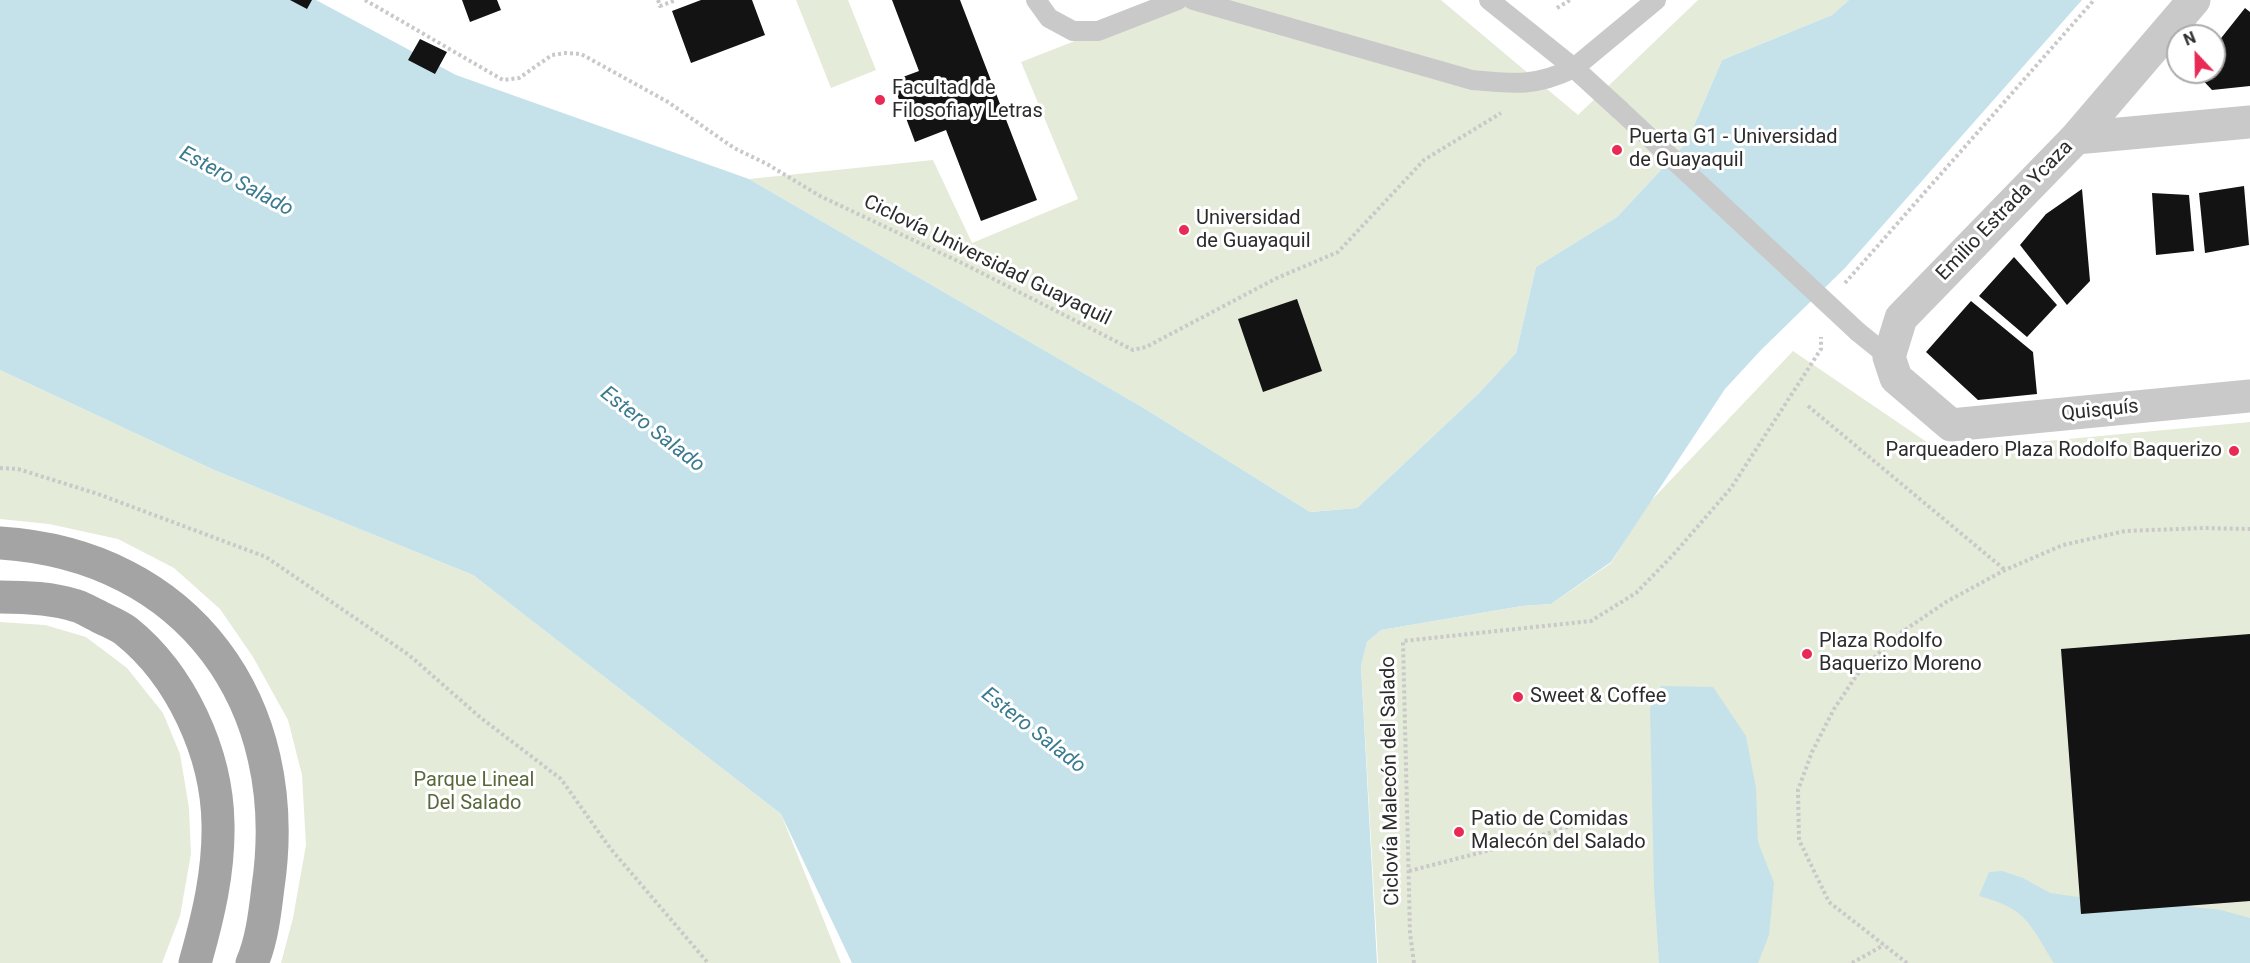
<!DOCTYPE html>
<meta charset="utf-8">
<style>
body{margin:0}
#map{position:relative;width:2250px;height:963px;overflow:hidden;background:#fff;font-family:Roboto,sans-serif}
canvas{display:block}
.north{position:absolute;left:2166px;top:24px;width:60px;height:60px;box-sizing:border-box;background:#fff;border:2px solid #ababab;border-radius:50%;rotate:338deg;font-size:16px;font-weight:700;line-height:24px;text-align:center;color:#2c2c2c}
.north::after{content:'';display:block;margin:auto;width:21px;height:27px;background:#e82a55;clip-path:polygon(50% 0,100% 100%,50% 72%,0 100%)}
</style>
<div id="map">
<canvas width="2250" height="963"></canvas>
<div class="north">N</div>
</div>
<script>
const g = document.querySelector('canvas').getContext('2d');
g.lineJoin = 'round';
function paint(path, color) { g.fillStyle = color; g.fill(path, 'evenodd'); }
function trace(path, color, width, dash) { g.strokeStyle = color; g.lineWidth = width; g.lineCap = dash ? 'butt' : 'round'; g.setLineDash(dash || []); g.stroke(path); }
function drawText(font, color, halo, rows, align = 'center') {
  g.font = font + ' Roboto,sans-serif'; g.lineWidth = 6; g.setLineDash([]); g.textBaseline = 'middle'; g.strokeStyle = halo; g.fillStyle = color; for (const [text, x, y, turn = 0] of rows) {
    g.save(); g.translate(x, y); g.rotate((+turn || 0) * Math.PI / 180); g.textAlign = isNaN(turn) ? turn : align; if (halo) g.strokeText(text, 0, 0); g.fillText(text, 0, 0); g.restore();
  }
}
paint(new Path2D(`
 M796 0H848L876 70 831 88Z
 M1180 0H1441L1578 115 1698 0H1849L1832 15 1722 60 1687 142 1617 217 1536 267 1516 353 1479 393 1357 508 1310 512 1142 407 749 179 933 160 972 243 1078 199 1021 62Z
 M1793 351 1940 451 2250 422V963H1378L1361 666 1367 642 1381 630 1522 606 1551 604 1611 563 1647 505Z
 M0 370 214 470 473 575 781 814 841 963H281L293 918 306 845 302 775 288 720 253 657 220 609 174 568 118 539 49 524 0 519Z
 M0 622 45 625 86 637 127 668 163 713 180 754 189 808 191 854 180 916 162 963H0Z`), '#e5ebd9');
paint(new Path2D(`
 M0 0H316L456 75 749 179 1142 407 1310 512 1357 508 1479 393 1516 353 1536 267 1617 217 1687 142 1722 60 1832 15 1849 0H2082L1845 268 1761 350 1725 389 1611 562 1551 604 1522 606 1381 630 1367 642 1361 666 1377 963H852L781 814 473 575 214 470 0 370Z
 M1661 686 1713 687 1746 736 1756 788 1758 842 1774 883 1769 935 1758 963H1659L1654 888 1650 708Z
 M2002 871 2023 878 2050 893 2100 900 2155 903 2221 910 2250 918V963H2054C2029 923 2027 909 1979 896L1989 872Z`), '#c5e2eb');
paint(new Path2D(`
 M290 0H312L307 9Z
 M462 0H497L501 10 470 22Z
 M701 0H752L765 35 691 63 672 11Z
 M892 0H960L1037 200 981 221 946 130 915 142 892 81 919 71Z
 M2245 8 2250 12V86L2212 90 2195 72H2214V47Z
 M420 39 447 52 435 74 408 60Z
 M2244 186 2249 245 2205 253 2199 193Z
 M2082 189 2090 281 2067 305 2020 245 2046 214Z
 M2152 193 2189 195 2194 251 2156 255Z
 M2014 257 2057 305 2027 337 1979 296Z
 M1297 299 1322 371 1263 392 1238 319Z
 M1971 301 2033 352 2037 394 1978 400 1926 352Z
 M2250 634V901L2081 914 2061 649Z`), '#131313');
trace(new Path2D(`
 M365 0 503 80 519 78 552 55 566 53 581 54 668 102 734 148 767 164 820 196 964 264 1133 350 1146 347 1277 278 1338 252 1424 160 1501 113
 M658 0 660 6 676 0
 M1557 8 1570 0
 M1845 283 2094 0
 M1808 406 2005 570
 M0 468 18 469 98 494 266 557 409 655 481 718 561 779 610 848 708 963
 M1409 871 1510 845 1581 823
 M1414 963 1410 933 1403 641 1591 621 1636 593 1673 555 1731 488 1821 349V337
 M1852 963 1884 945
 M1907 963 1829 902 1799 840 1798 790 1812 752 1834 709 1859 672 1899 634 1946 602 2005 570 2063 545 2125 531 2203 528 2250 529`), '#c9c9c9', 4, [3, 3]);
trace(new Path2D(`
 M1036 0 1049 18 1073 31H1098L1178 0
 M1193 0 1472 80C1513 84 1535 87 1574 68L1620 110
 M1489 0 1574 68 1656 0
 M1858 332 1889 357`), '#c9c9c9', 20);
trace(new Path2D(`
 M2194 0 2076 138 1901 318 1889 357 1896 378 1951 425 2250 396
 M2076 138 2250 122`), '#c9c9c9', 33);
trace(new Path2D(`
 M0 543C189 555 295 704 268 887 265 912 262 940 252 963
 M0 597C26 597 52 598 77 606 84 608 91 613 98 616 107 621 118 625 126 631 181 675 217 753 218 824 219 872 208 917 195 963`), '#a4a4a4', 33);
trace(new Path2D(`
 M1620 110 1858 332`), '#c9c9c9', 20);
for (const [x, y, r, color] of [
 [880,100,6,"#e82a55"],
 [1617,150,6,"#e82a55"],
 [1184,230,6,"#e82a55"],
 [2234,451,6,"#e82a55"],
 [1807,654,6,"#e82a55"],
 [1518,697,6,"#e82a55"],
 [1459,832,6,"#e82a55"]
]) { const dot = new Path2D(); dot.arc(x, y, r, 0, 2 * Math.PI); g.fillStyle = color; g.fill(dot); trace(dot, '#fff', 2); }
drawText('20px', '#2c2c2c', '#fff', [
 ["Facultad de",892,89],
 ["Filosofia y Letras",892,112],
 ["Puerta G1 - Universidad",1629,138],
 ["de Guayaquil",1629,161],
 ["Universidad",1196,219],
 ["de Guayaquil",1196,242],
 ["Parqueadero Plaza Rodolfo Baquerizo",2222,451,"right"],
 ["Plaza Rodolfo",1819,642],
 ["Baquerizo Moreno",1819,665],
 ["Sweet & Coffee",1530,697],
 ["Patio de Comidas",1471,820],
 ["Malecón del Salado",1471,843]
], 'left');
drawText('20px', '#2c2c2c', '#fff', [
 ["Emilio Estrada Ycaza",2005,211,-46],
 ["Ciclovía Universidad Guayaquil",987,261,26],
 ["Quisquís",2100,411,-6],
 ["Ciclovía Malecón del Salado",1391,781,-91]
]);
drawText('20px', '#57683a', '#fff', [
 ["Parque Lineal",474,781],
 ["Del Salado",474,804]
]);
drawText('italic 21px', '#3a7b8f', '#fff', [
 ["Estero Salado",236,182,28],
 ["Estero Salado",652,430,38],
 ["Estero Salado",1033,731,38]
]);
</script>
